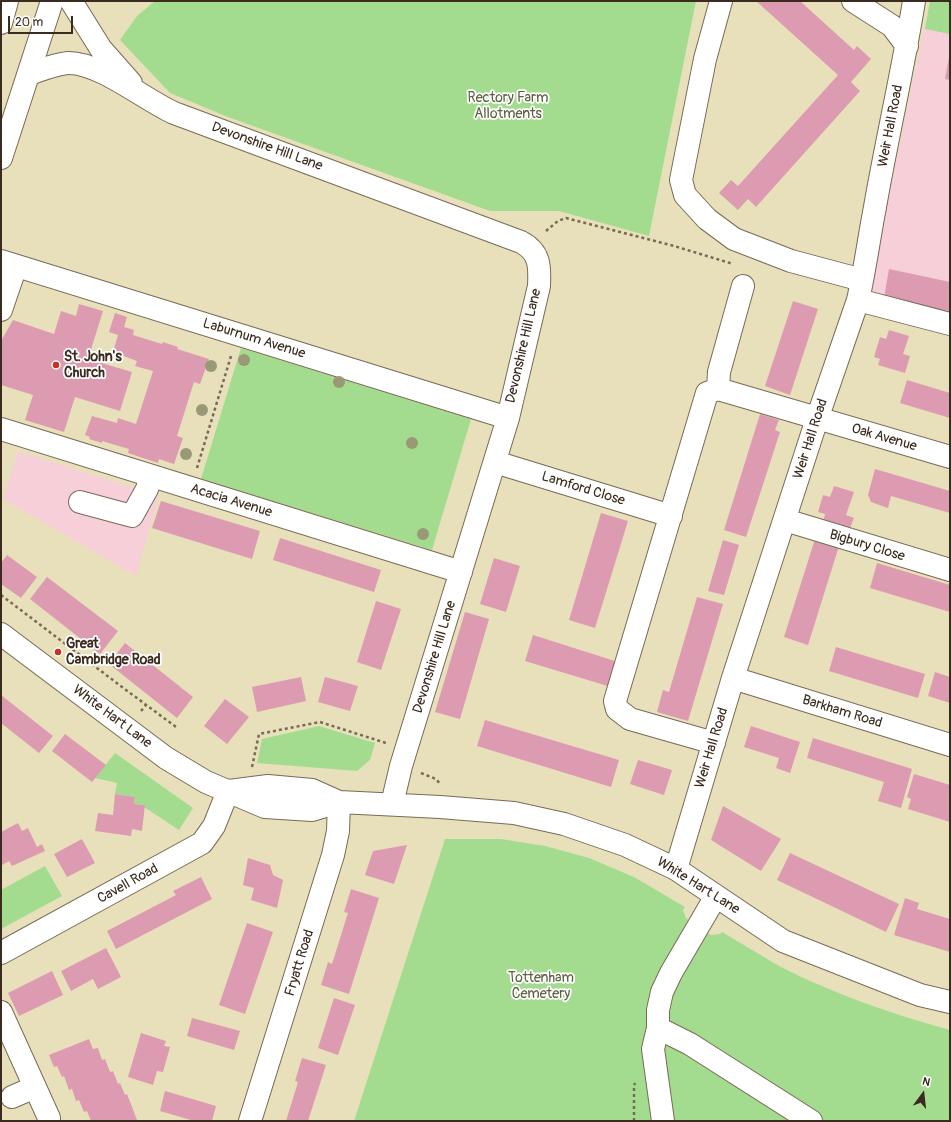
<!DOCTYPE html>
<style>
body{margin:0}
#map{position:relative;width:951px;height:1122px;overflow:hidden;background:#e8e0bb;font-family:Pangolin,sans-serif}
canvas{display:block}
.frame{position:absolute;inset:0;border:2px solid #3b2a1e;pointer-events:none}
.north{position:absolute;left:903px;top:1074px;width:40px;height:40px;-webkit-text-stroke:3px #fff;paint-order:stroke;rotate:15deg;font-size:11px;font-weight:700;line-height:16px;text-align:center;color:#3b2a1e}
.north::after{content:'';display:block;margin:auto;width:14px;height:18px;background:#3b2a1e;clip-path:polygon(50% 0,100% 100%,50% 72%,0 100%)}
.scale{position:absolute;left:8px;top:16px;width:65px;height:18px;box-sizing:border-box;border:2px solid #3b2a1e;border-top:0;padding-left:5px;font-size:12px;line-height:14px;white-space:nowrap;color:#3b2a1e;-webkit-text-stroke:3px #fff;paint-order:stroke}
</style>
<div id="map">
<canvas width="951" height="1122"></canvas>
<div class="frame"></div>
<div class="north">N</div>
<div class="scale">20 m</div>
</div>
<script>
const g = document.querySelector('canvas').getContext('2d');
g.lineJoin = 'round';
function paint(path, color) { g.fillStyle = color; g.fill(path, 'evenodd'); }
function trace(path, color, width, dash) { g.strokeStyle = color; g.lineWidth = width; g.lineCap = dash ? 'butt' : 'round'; g.setLineDash(dash || []); g.stroke(path); }
function drawText(font, color, halo, rows, align = 'center') {
  g.font = font + ' Pangolin,sans-serif'; g.lineWidth = 3.5; g.setLineDash([]); g.textBaseline = 'middle'; g.strokeStyle = halo; g.fillStyle = color; for (const [text, x, y, turn = 0] of rows) {
    g.save(); g.translate(x, y); g.rotate((+turn || 0) * Math.PI / 180); g.textAlign = isNaN(turn) ? turn : align; if (halo) g.strokeText(text, 0, 0); g.fillText(text, 0, 0); g.restore();
  }
}
paint(new Path2D(`
 M930 1H950V336L864 311Z
 M18 451 159 496 136 576 3 499Z`), '#f6cfd9');
paint(new Path2D(`
 M155 1H696L649 236 559 211H490L228 117 170 93 120 40 137 16Z
 M930 1H950V34L925 29Z
 M241 348 471 419 432 550 201 479Z
 M319 726 375 743 370 760 357 771 257 763 262 739Z
 M115 753 193 808 179 830 144 807 145 805 134 804 135 797 115 794 117 783 95 778Z
 M445 839H501L545 846 589 858 634 877 685 907 683 910 686 918 698 927 711 935 720 934 722 932C741 943 760 955 779 966 834 994 891 1014 950 1030V1121H354Z
 M45 866 62 896 1 929V890Z`), '#a3dc8f');
paint(new Path2D(`
 M756 1H800L854 50 857 46 871 59 851 82 860 91 756 207 748 199 738 210 719 193 731 180 738 186 838 75Z
 M949 57H950V80L945 79Z
 M889 269 950 282V311L884 298Z
 M793 301 818 309 790 395 765 386Z
 M79 304 103 311 88 359 132 372 120 411 75 397 64 432 25 420 33 395 1 385V341L13 320 54 334 61 311 76 316Z
 M115 313 127 317 124 327 134 330 133 335 162 344 163 342 178 347 177 349 209 359 200 384 194 382 177 436 183 438 174 464 159 459 158 463 128 453 129 449 102 441V443L89 439 90 437 85 435 92 416 117 423 118 418 136 424 153 371 135 366 137 361 113 352 118 335 109 332Z
 M889 330 909 336 903 354 910 356 905 373 878 365 880 359 874 357 880 337 886 339Z
 M907 380 950 393V418L900 403Z
 M760 414 779 420 775 430 780 432 746 537 724 530Z
 M875 469 950 491V513L891 496 888 508 871 502 868 495Z
 M834 486 854 492 846 515 854 518 849 530 823 522 825 514 818 512 823 495 830 497Z
 M161 501 260 531 252 559 152 528Z
 M601 513 628 521 595 628 569 620Z
 M280 538 381 570 374 592 273 560Z
 M815 539 839 546 808 645 784 637Z
 M723 540 739 545 724 595 708 591Z
 M7 555 37 577 21 598 1 584V563Z
 M494 558 520 566 506 612 480 604Z
 M877 563 950 585V612L870 588Z
 M47 577 118 631 100 654 30 599Z
 M697 597 723 604 688 721 657 712 663 690 669 692Z
 M376 601 401 609 381 670 357 662Z
 M465 612 489 619 460 719 435 712Z
 M533 635 618 662 611 687 525 661Z
 M125 643 193 697 177 718 109 664Z
 M836 647 925 674 918 698 829 671Z
 M935 672 950 677V703L928 696Z
 M301 677 306 701 257 712 252 687Z
 M325 677 358 686 350 711 318 702Z
 M1 695 53 736 39 753 1 723Z
 M225 699 249 717 227 744 204 726Z
 M485 720 619 760 611 787 477 746Z
 M751 726 800 742 790 773 776 768 779 758 744 747Z
 M65 734 106 765 92 782 52 751Z
 M813 738 912 769 901 808 878 801 884 782 807 758Z
 M638 760 672 770 664 795 630 784Z
 M914 774 950 785V822L908 809 911 799 907 797Z
 M115 794 135 797 134 804 145 805 142 831 132 829 131 836 95 831 98 813 113 815Z
 M723 806 781 839 761 871 711 840Z
 M18 823 22 831 28 828 37 847 42 844 45 851 12 866 9 861 2 865 1 862V832Z
 M82 839 95 863 67 877 54 854Z
 M407 845 394 884 365 875 373 851Z
 M790 853 899 904 886 932 777 880Z
 M248 858 270 865 273 875 283 880 277 908 251 900 254 888 243 885Z
 M201 877 212 899 116 949 107 931 176 895 173 891Z
 M351 889 379 898 349 994 321 985 328 962 332 964 347 916 348 913 344 912Z
 M905 898 919 903 917 909 950 919V952L894 935Z
 M247 923 273 932 245 1014 219 1005Z
 M106 948 121 977 98 989 93 979 71 991 61 971Z
 M52 971 63 995 19 1016 8 993Z
 M334 998 355 1005 338 1055 318 1048Z
 M192 1018 240 1031 234 1050 187 1036Z
 M141 1033 166 1041 164 1046 170 1047 163 1072 157 1071 153 1085 128 1077Z
 M89 1039 93 1049 98 1048 102 1060 105 1059 110 1072 113 1071 118 1084 120 1083 125 1095 127 1094 137 1120 135 1121H91L87 1111 84 1112 79 1100 76 1101 72 1089 69 1090 64 1076 62 1077 57 1066 54 1067 49 1055Z
 M302 1058 326 1065 308 1121H286L298 1082 295 1081Z
 M165 1091 216 1106 212 1121H194L160 1111Z`), '#dc9bb0');
const minor = new Path2D(`
 M71 1 101 49 131 83
 M721 1 705 59 681 180 685 195 707 219 734 239 791 261 862 280
 M853 1 892 26 907 46
 M29 74C41 70 55 64 68 63 99 62 145 100 174 113L521 242C540 252 540 266 539 286L508 418 401 766 392 804
 M1 261 508 418
 M858 300 950 324
 M1 310 16 266
 M718 389 719 372 743 286
 M1 429 461 572
 M495 462 671 516
 M80 502 132 516 147 489 151 476
 M785 520 950 570
 M1 634 166 758 206 782 265 807 312 810 339 802 440 807 514 813 564 824 625 845 676 869 783 941 920 995 950 1002
 M733 678 950 745
 M714 743 630 719 617 709 615 701 707 393 718 389 950 457
 M229 791 268 786 312 790 339 802
 M676 869 733 678 817 419 858 300C865 269 869 238 875 207 887 138 903 70 914 1
 M1 953 202 843 214 826 228 791
 M1 1012 49 1118
 M658 1028 690 1044 811 1121
 M12 1097 35 1087
 M250 1121 333 855 338 831 339 802
 M663 1121 653 1049 658 1028V1010L662 992 671 973 716 896`);
const highway = new Path2D(`
 M1 23 7 1
 M1 158 52 1`);
trace(minor, '#786a55', 24);
trace(highway, '#786a55', 24);
trace(new Path2D(`
 M546 231 558 221 566 218 674 246 733 264
 M197 468 231 356
 M1 595 122 687 176 727
 M141 711 146 705
 M252 767 259 734 320 722 386 743
 M421 773 436 779 441 785
 M634 1121V1086L635 1083`), '#786a55', 2.5, [3, 3]);
trace(minor, '#fff', 22);
trace(highway, '#fff', 22);
g.fillStyle = '#9a9977';
for (const [x, y] of [
 [244,360],
 [211,366],
 [339,382],
 [202,410],
 [412,443],
 [186,454],
 [423,534]
]) { g.beginPath(); g.arc(x, y, 6, 0, 2 * Math.PI); g.fill(); }
for (const [x, y, r, color] of [
 [56,365,4,"#c8321e"],
 [58,652,4,"#c8321e"]
]) { const dot = new Path2D(); dot.arc(x, y, r, 0, 2 * Math.PI); g.fillStyle = color; g.fill(dot); trace(dot, '#fff', 1.5); }
drawText('14px', '#5a5f40', '#fff', [
 ["Rectory Farm",508,98],
 ["Allotments",508,114],
 ["Tottenham",541,978],
 ["Cemetery",541,994]
]);
drawText('14px', '#3b2a1e', '#fff', [
 ["Weir Hall Road",891,126,-79],
 ["Devonshire Hill Lane",267,147,20],
 ["Laburnum Avenue",254,339,17],
 ["Devonshire Hill Lane",524,346,-77],
 ["Oak Avenue",884,438,16],
 ["Weir Hall Road",811,439,-72],
 ["Lamford Close",583,489,17],
 ["Acacia Avenue",231,501,17],
 ["Bigbury Close",867,546,17],
 ["Devonshire Hill Lane",435,657,-73],
 ["Barkham Road",842,712,17],
 ["White Hart Lane",112,717,37],
 ["Weir Hall Road",712,748,-73],
 ["Cavell Road",128,884,-29],
 ["White Hart Lane",698,886,32],
 ["Fryatt Road",300,963,-73]
]);
drawText('bold 14px', '#3b2a1e', '#fff', [
 ["St. John's",64,357],
 ["Church",64,373],
 ["Great",66,644],
 ["Cambridge Road",66,660]
], 'left');
</script>
